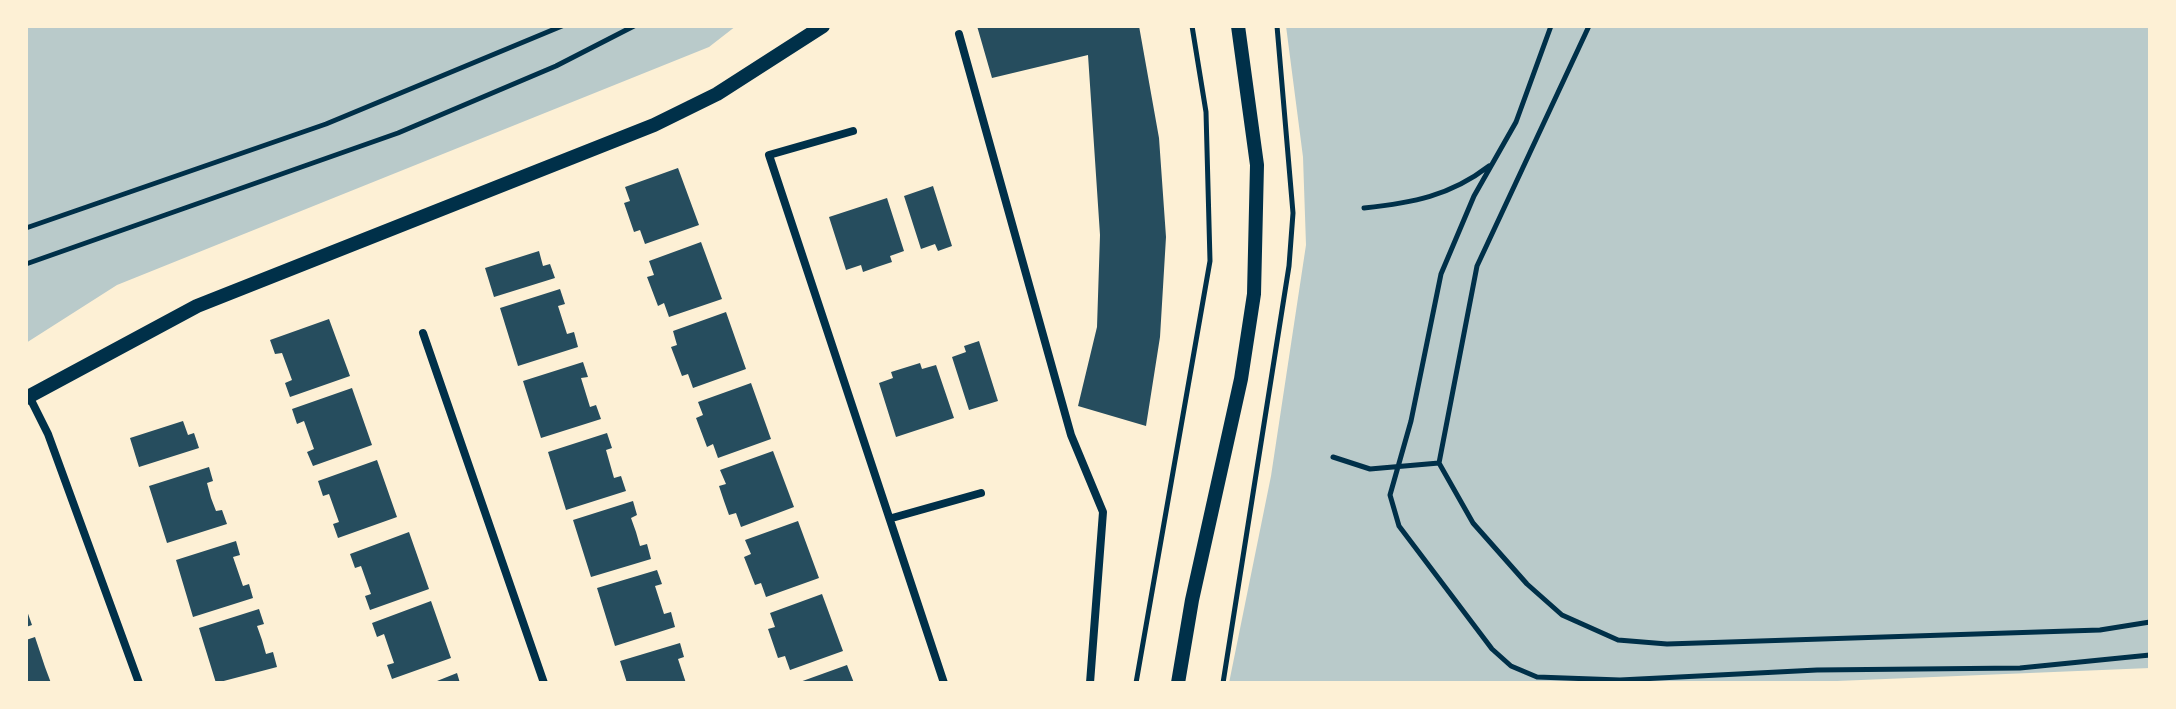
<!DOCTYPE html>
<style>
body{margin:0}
#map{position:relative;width:2176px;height:709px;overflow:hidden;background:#fdf0d5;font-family:"Asap Condensed",sans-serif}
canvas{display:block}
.frame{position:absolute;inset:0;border:28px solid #fdf0d5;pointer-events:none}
</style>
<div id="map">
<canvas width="2176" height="709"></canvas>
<div class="frame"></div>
</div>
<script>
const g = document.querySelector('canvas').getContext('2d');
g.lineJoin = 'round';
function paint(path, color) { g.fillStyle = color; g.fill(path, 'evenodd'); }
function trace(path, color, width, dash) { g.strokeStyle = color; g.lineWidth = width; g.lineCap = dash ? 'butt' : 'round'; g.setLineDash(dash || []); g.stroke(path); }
paint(new Path2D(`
 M26 26H736L709 47 117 285 26 343Z
 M1286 26H2150V668L1789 683H1229L1271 476 1306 245 1303 157Z`), '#b9caca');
paint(new Path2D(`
 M977 26H1139L1159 138 1166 237 1160 337 1146 426 1078 406 1097 327 1100 235 1088 55 992 78Z
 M678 168 699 225 645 244 640 230 634 232 624 203 630 201 625 187Z
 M933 186 952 246 938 251 935 244 921 249 904 196Z
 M887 198 904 251 890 256 892 262 877 267 863 272 861 265 846 270 829 217Z
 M701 242 722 299 669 317 664 303 658 306 647 277 654 275 649 261Z
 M539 251 543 266 550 264 555 278 494 297 485 268Z
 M560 289 565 304 558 306 567 334 574 332 578 347 518 366 500 308Z
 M726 312 746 369 693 388 688 374 682 376 671 347 677 345 673 331Z
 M329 319 350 376 290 397 285 383 292 380 282 353 275 354 270 340Z
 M979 341 998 401 969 410 952 357 966 352 964 346Z
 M583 362 588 377 581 378 590 407 596 405 601 419 541 438 523 381Z
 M920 363 922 369 936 365 954 418 896 437 879 383 893 378 891 372Z
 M751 383 771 439 718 458 713 444 707 447 696 418 703 415 698 402Z
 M352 388 372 445 313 466 307 452 314 449 304 421 297 424 292 409Z
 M183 421 188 435 194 433 199 448 139 467 130 438Z
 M607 433 612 448 606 450 614 478 621 476 626 491 566 510 548 452Z
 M773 451 794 507 741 527 736 513 729 515 724 501 719 486 726 484 720 470Z
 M377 460 397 517 338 538 333 524 339 522 329 494 323 496 318 481Z
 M209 467 213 481 207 483 211 498 216 511 222 510 227 524 167 543 149 486Z
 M633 501 637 515 631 518 636 532 640 546 647 544 651 559 591 577 573 520Z
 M798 521 819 578 766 597 761 583 755 585 744 557 751 554 745 540Z
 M409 532 429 589 370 610 365 596 371 594 361 566 355 568 350 554Z
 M236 541 240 555 233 557 243 586 249 584 253 598 193 617 176 560Z
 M657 570 662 584 655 586 664 614 671 612 675 627 615 646 597 588Z
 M822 594 843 651 790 670 785 656 778 658 768 629 775 627 770 613Z
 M431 601 451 658 392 679 387 665 394 663 384 634 377 637 372 623Z
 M26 608 32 625 26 627Z
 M259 609 264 624 257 626 262 640 266 654 273 652 277 667 216 683 199 628Z
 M35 637 45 667 51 683H26V640Z
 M680 643 684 657 678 659 686 683H627L620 661Z
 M847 665 854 683H797Z
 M457 673 460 683H432Z`), '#264d5e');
trace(new Path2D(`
 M1551 26 1516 122 1474 196 1441 274 1411 421 1390 495 1399 526 1492 649 1511 666 1537 677 1620 680 1817 670 2020 668 2150 655
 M1589 26 1477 266 1439 463 1473 523 1527 584 1562 615 1618 640 1667 644 2100 630 2150 622
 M1364 208C1412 203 1450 196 1489 166
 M26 228 326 124 562 26
 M26 264 398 133 556 66 634 26
 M1333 457 1370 469 1439 463
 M1136 683 1210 261 1206 112 1192 26
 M1223 683 1289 266 1293 213 1277 26`), '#003049', 5);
trace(new Path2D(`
 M959 34 1071 435 1103 512 1090 683
 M853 131 769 155 944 683
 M423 333 544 683
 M29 396 48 434 139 683
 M892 518 981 493`), '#003049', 8);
trace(new Path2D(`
 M26 398 197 306 654 125 717 94 823 26
 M1178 683 1192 600 1241 379 1254 294 1257 165 1238 26`), '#003049', 14);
</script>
